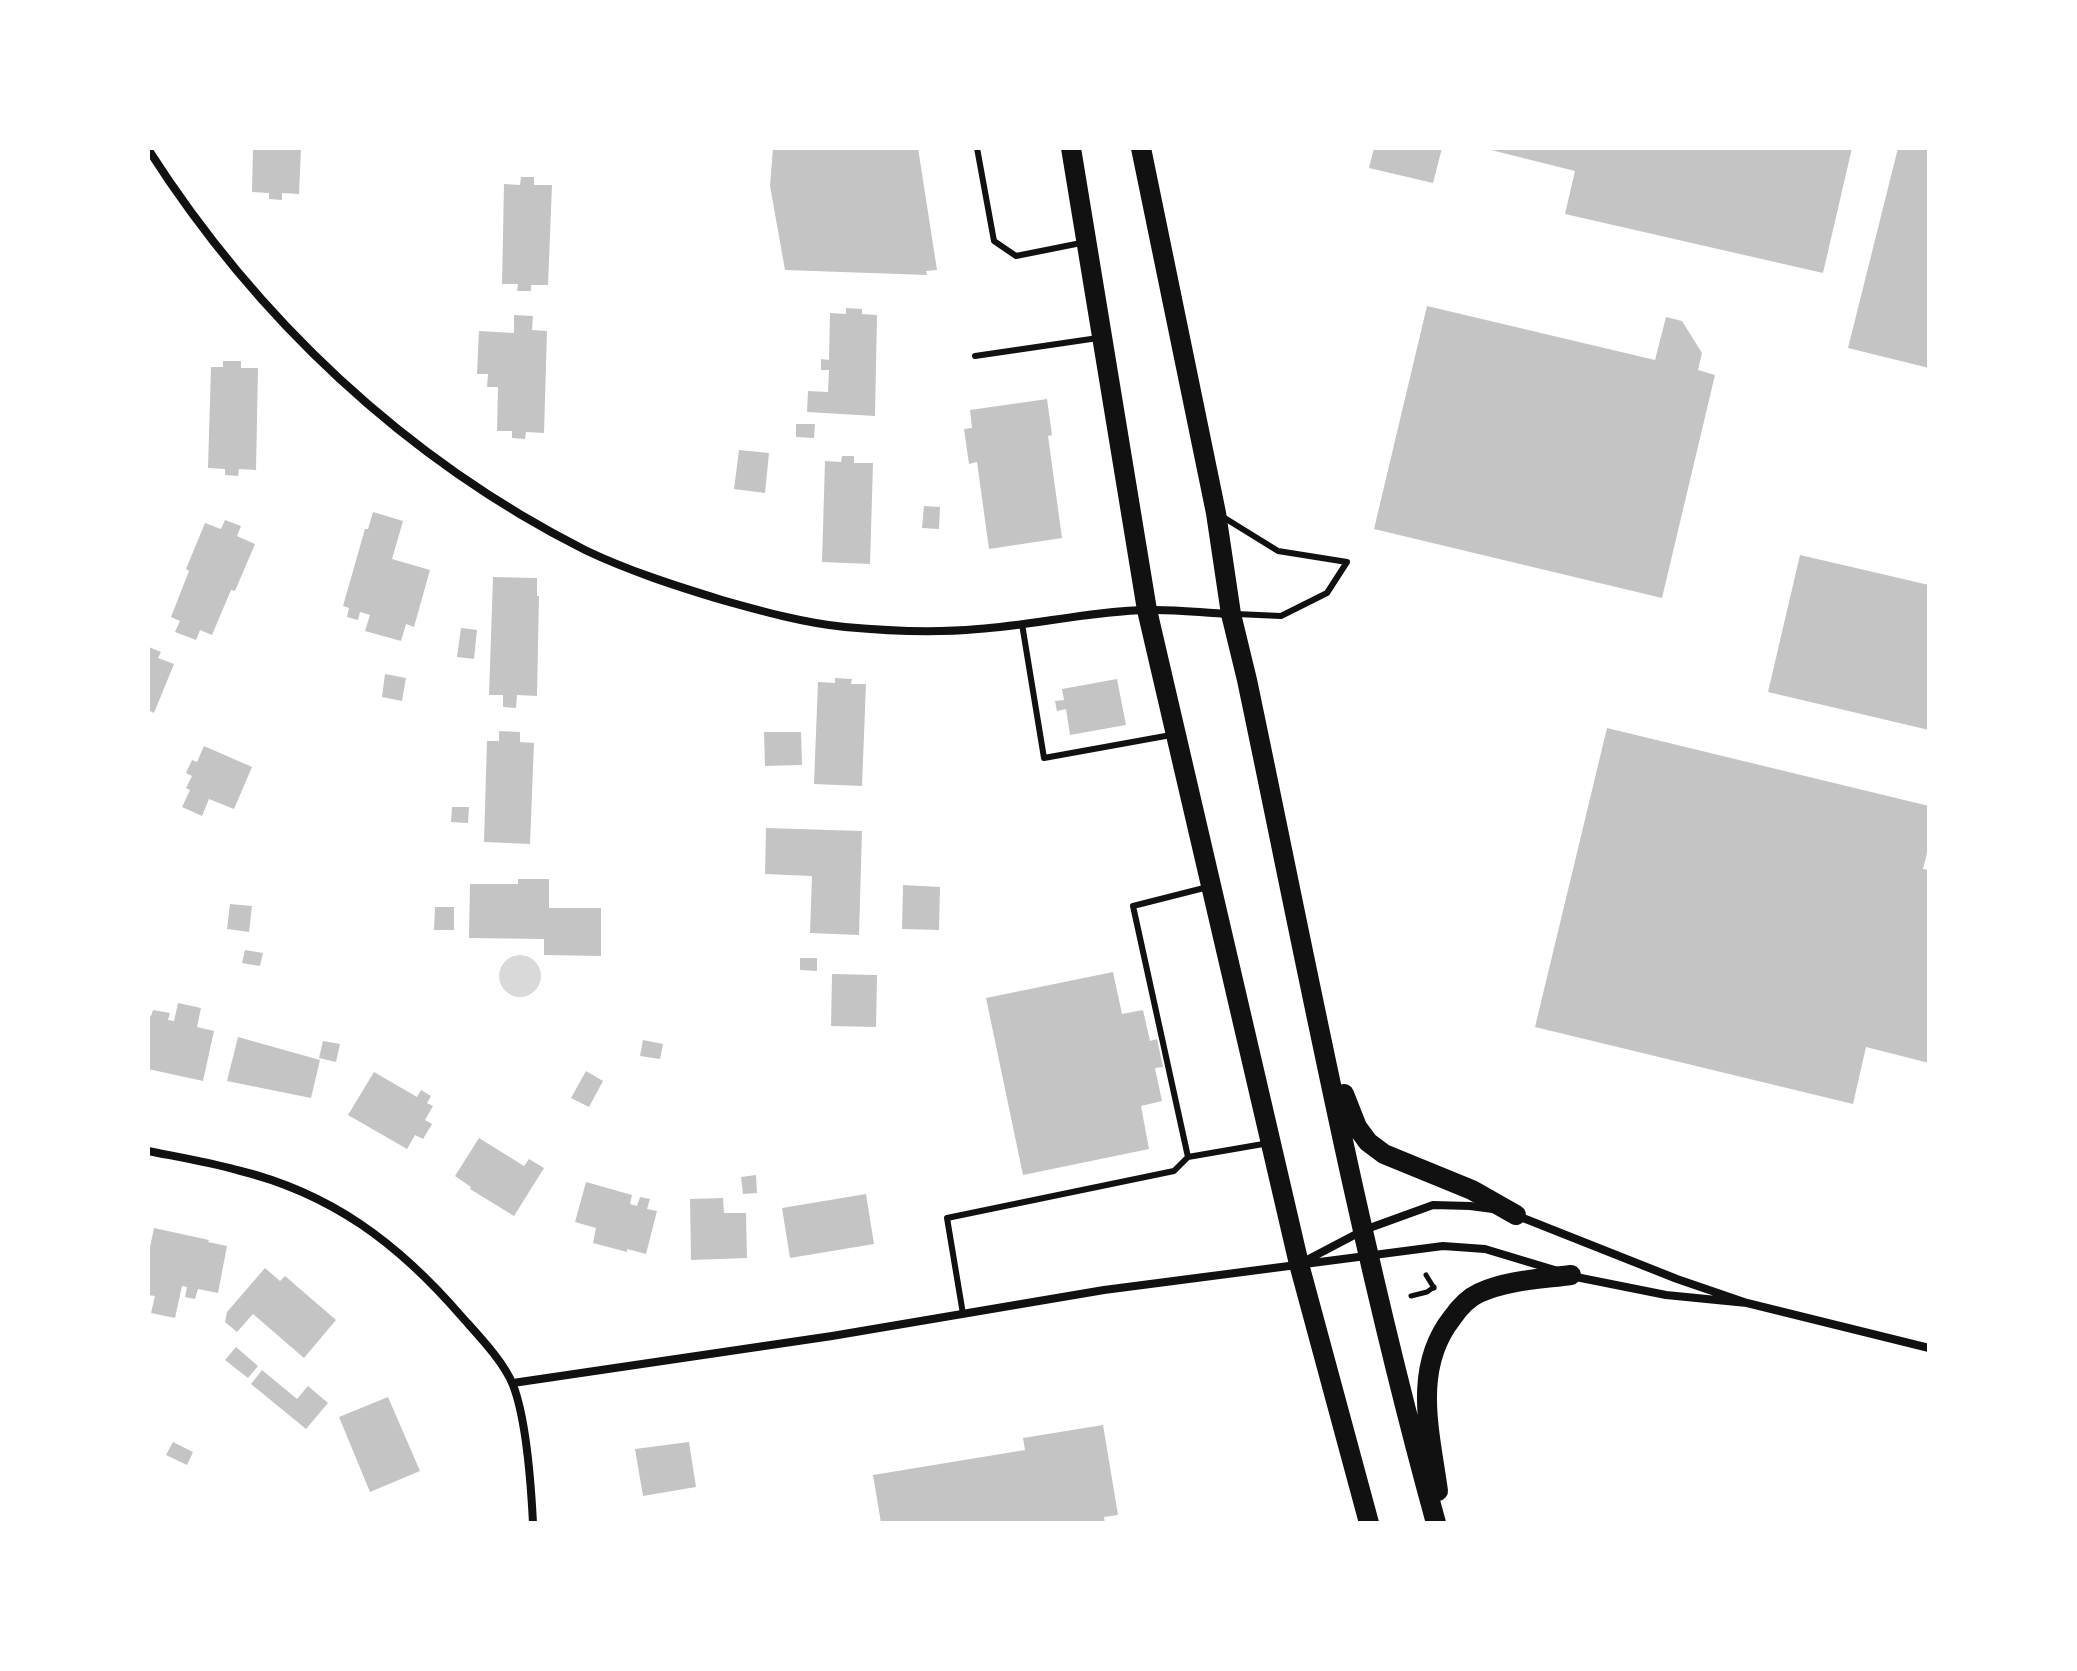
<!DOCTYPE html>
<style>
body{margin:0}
#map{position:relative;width:2077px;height:1671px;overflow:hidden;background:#fff;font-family:"DejaVu Sans",sans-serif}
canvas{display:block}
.frame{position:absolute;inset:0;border:150px solid #fff;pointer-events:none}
</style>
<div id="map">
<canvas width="2077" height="1671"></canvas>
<div class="frame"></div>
</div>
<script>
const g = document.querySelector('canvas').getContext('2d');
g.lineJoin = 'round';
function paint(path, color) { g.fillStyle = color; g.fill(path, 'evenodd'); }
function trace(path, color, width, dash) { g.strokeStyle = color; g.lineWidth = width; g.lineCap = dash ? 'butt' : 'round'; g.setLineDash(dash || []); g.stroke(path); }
paint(new Path2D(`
 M499 976a21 21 0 1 1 42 0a21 21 0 1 1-42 0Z`), '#d9d9d9');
paint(new Path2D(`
 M253 148H301L299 194 282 193V200L269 199V193L252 192Z
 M773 148H918L937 270 926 271 927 275 785 270 770 186Z
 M1374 148H1442L1433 183 1369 168Z
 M1483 148H1852L1823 273 1565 214 1575 171Z
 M1898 148H1929V368L1848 348Z
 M521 177H534V185H552L548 285H531V291H517L518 284H502L504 184 520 185Z
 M1427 306 1655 360 1666 317 1682 321 1702 353 1698 370 1715 375 1662 598 1374 529Z
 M846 308 862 309V314L877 315 875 416 807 412 808 391 828 392 829 370H821V359L829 360 830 313 846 314Z
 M514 315 533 316 532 330 547 331 544 433 526 432 525 439 512 438V431H497L498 387H487L488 374H477L479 331 514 333Z
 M223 361H241V368H258L256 470 239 469 238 476 225 475V469L208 468 211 367H223Z
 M1047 399 1052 435 1048 436 1062 538 989 549 977 462 969 464 964 429 972 428 970 410Z
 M796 424H815L814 438 796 437Z
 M739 450 769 453 765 493 734 489Z
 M842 456H854V463H873L870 564 822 562 825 461 841 462Z
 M924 506 940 507 939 529 922 528Z
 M373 512 403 521 392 559 430 570 414 627 406 624 401 641 365 631 370 615 360 612 358 620 347 617 349 608 343 606 365 529H368Z
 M225 520 241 526 237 536 255 544 235 591 231 590 212 635 200 630 196 640 175 632 180 621 171 617 189 571 186 569 205 523 221 529Z
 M1800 555 1929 585V730L1768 692Z
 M493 577 537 578V596H539L537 696 517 695 516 708 503 707V695H489Z
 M461 628 477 630 474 659 457 657Z
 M149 647 161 652 158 658 174 664 154 713 148 710Z
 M385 674 406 678 402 701 382 697Z
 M835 678 852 679 851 684H866L862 786 814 784 818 682 835 683Z
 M1117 679 1126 725 1070 735 1066 709 1057 711 1055 701 1064 700 1062 689Z
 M1607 728 1929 806V845L1923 869 1929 870V1063L1866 1047 1853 1104 1535 1027Z
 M499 731 520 732V742L534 743 530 844 484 842 487 741H499Z
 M764 732H801L802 765 765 766Z
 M204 746 252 767 234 809 209 799 202 816 182 807 190 790 186 788 192 776 186 773 192 760 197 762Z
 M452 807H469L468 823 451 822Z
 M766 828 862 831 859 935 810 933 812 876 765 874Z
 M518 879H549V908H601V956L544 955V939L469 938 470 884H518Z
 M903 885 940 887 939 930 902 929Z
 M230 904 252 906 249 932 227 929Z
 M435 907H454V930H434Z
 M245 950 263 953 260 966 242 963Z
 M800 958H817V971L800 970Z
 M1113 972 1122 1014 1143 1010 1150 1041 1157 1039 1163 1067 1155 1068 1162 1101 1141 1106 1149 1149 1023 1175 986 998Z
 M832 974 877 975 876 1027 831 1026Z
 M178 1003 201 1008 197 1027 214 1031 203 1081 148 1069V1015L151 1016 153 1010 170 1013 168 1020 174 1021Z
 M238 1037 320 1060 311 1098 227 1081Z
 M643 1040 663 1044 660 1059 640 1056Z
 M323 1041 340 1044 336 1062 319 1058Z
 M586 1071 603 1081 589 1107 571 1098Z
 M374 1072 417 1097 421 1090 431 1096 427 1103 433 1106 425 1120 432 1124 423 1139 415 1135 407 1149 348 1115Z
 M479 1138 524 1166 529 1159 544 1168 514 1216 470 1189 471 1187 455 1176Z
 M756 1175 757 1193 743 1194 741 1177Z
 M586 1182 632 1195 630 1204 637 1206 640 1197 650 1199 647 1209 657 1211 646 1254 627 1249V1252L593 1243 596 1228 575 1222Z
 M866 1194 874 1244 790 1258 782 1208Z
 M723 1198 724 1213H746L747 1258 691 1260 690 1199Z
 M154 1228 209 1240 208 1242 227 1246 218 1293 198 1289 195 1299 185 1297 187 1287 182 1286 175 1318 151 1313 155 1296 148 1295V1257Z
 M265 1268 280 1281 285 1276 336 1320 304 1358 253 1314 237 1332 225 1322 227 1312Z
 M236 1347 258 1366 248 1378 225 1360Z
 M262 1370 297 1399 308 1386 328 1403 306 1429 251 1384Z
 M388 1397 420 1471 370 1492 339 1417Z
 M1103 1425 1118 1515 1104 1517 1105 1523H881L873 1475 1025 1450 1023 1438Z
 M173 1442 193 1452 187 1465 166 1455Z
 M689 1442 696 1487 643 1496 635 1449Z`), '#c4c4c4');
trace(new Path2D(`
 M1426 1275 1434 1288
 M1411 1296 1427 1292 1434 1287`), '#111', 5);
trace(new Path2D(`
 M977 148 994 241 1016 256 1081 243
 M975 356 1098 338
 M1223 517 1278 551 1347 562 1327 593 1281 616 1236 614
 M1022 624 1044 758 1171 735
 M1208 887 1133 906 1188 1157 1269 1143
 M963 1314 947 1218 1174 1171 1188 1157`), '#111', 6);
trace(new Path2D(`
 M148 149C256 318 405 459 585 550 629 571 676 586 722 600 761 611 804 623 845 627 888 631 935 633 978 629 1035 625 1091 611 1148 610 1175 609 1203 613 1230 614
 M148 1151C178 1157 208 1162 237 1170 332 1193 399 1244 462 1317 478 1335 504 1362 513 1385 527 1421 531 1484 533 1523
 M1518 1216 1677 1279 1747 1303 1929 1348
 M1303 1262 1364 1230 1433 1205 1470 1206 1493 1209
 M1571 1276 1666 1295 1747 1303
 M513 1383 832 1336 1104 1290 1443 1246 1485 1249 1558 1271`), '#111', 8);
trace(new Path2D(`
 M1071 148 1147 610 1299 1264 1369 1523
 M1141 148 1216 513 1231 614 1247 680C1306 961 1359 1245 1436 1523
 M1344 1094 1357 1127 1368 1142 1384 1154 1472 1190 1516 1215
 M1438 1491C1430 1432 1412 1369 1452 1318 1459 1308 1468 1298 1479 1293 1507 1280 1541 1279 1571 1275`), '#111', 20);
</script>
